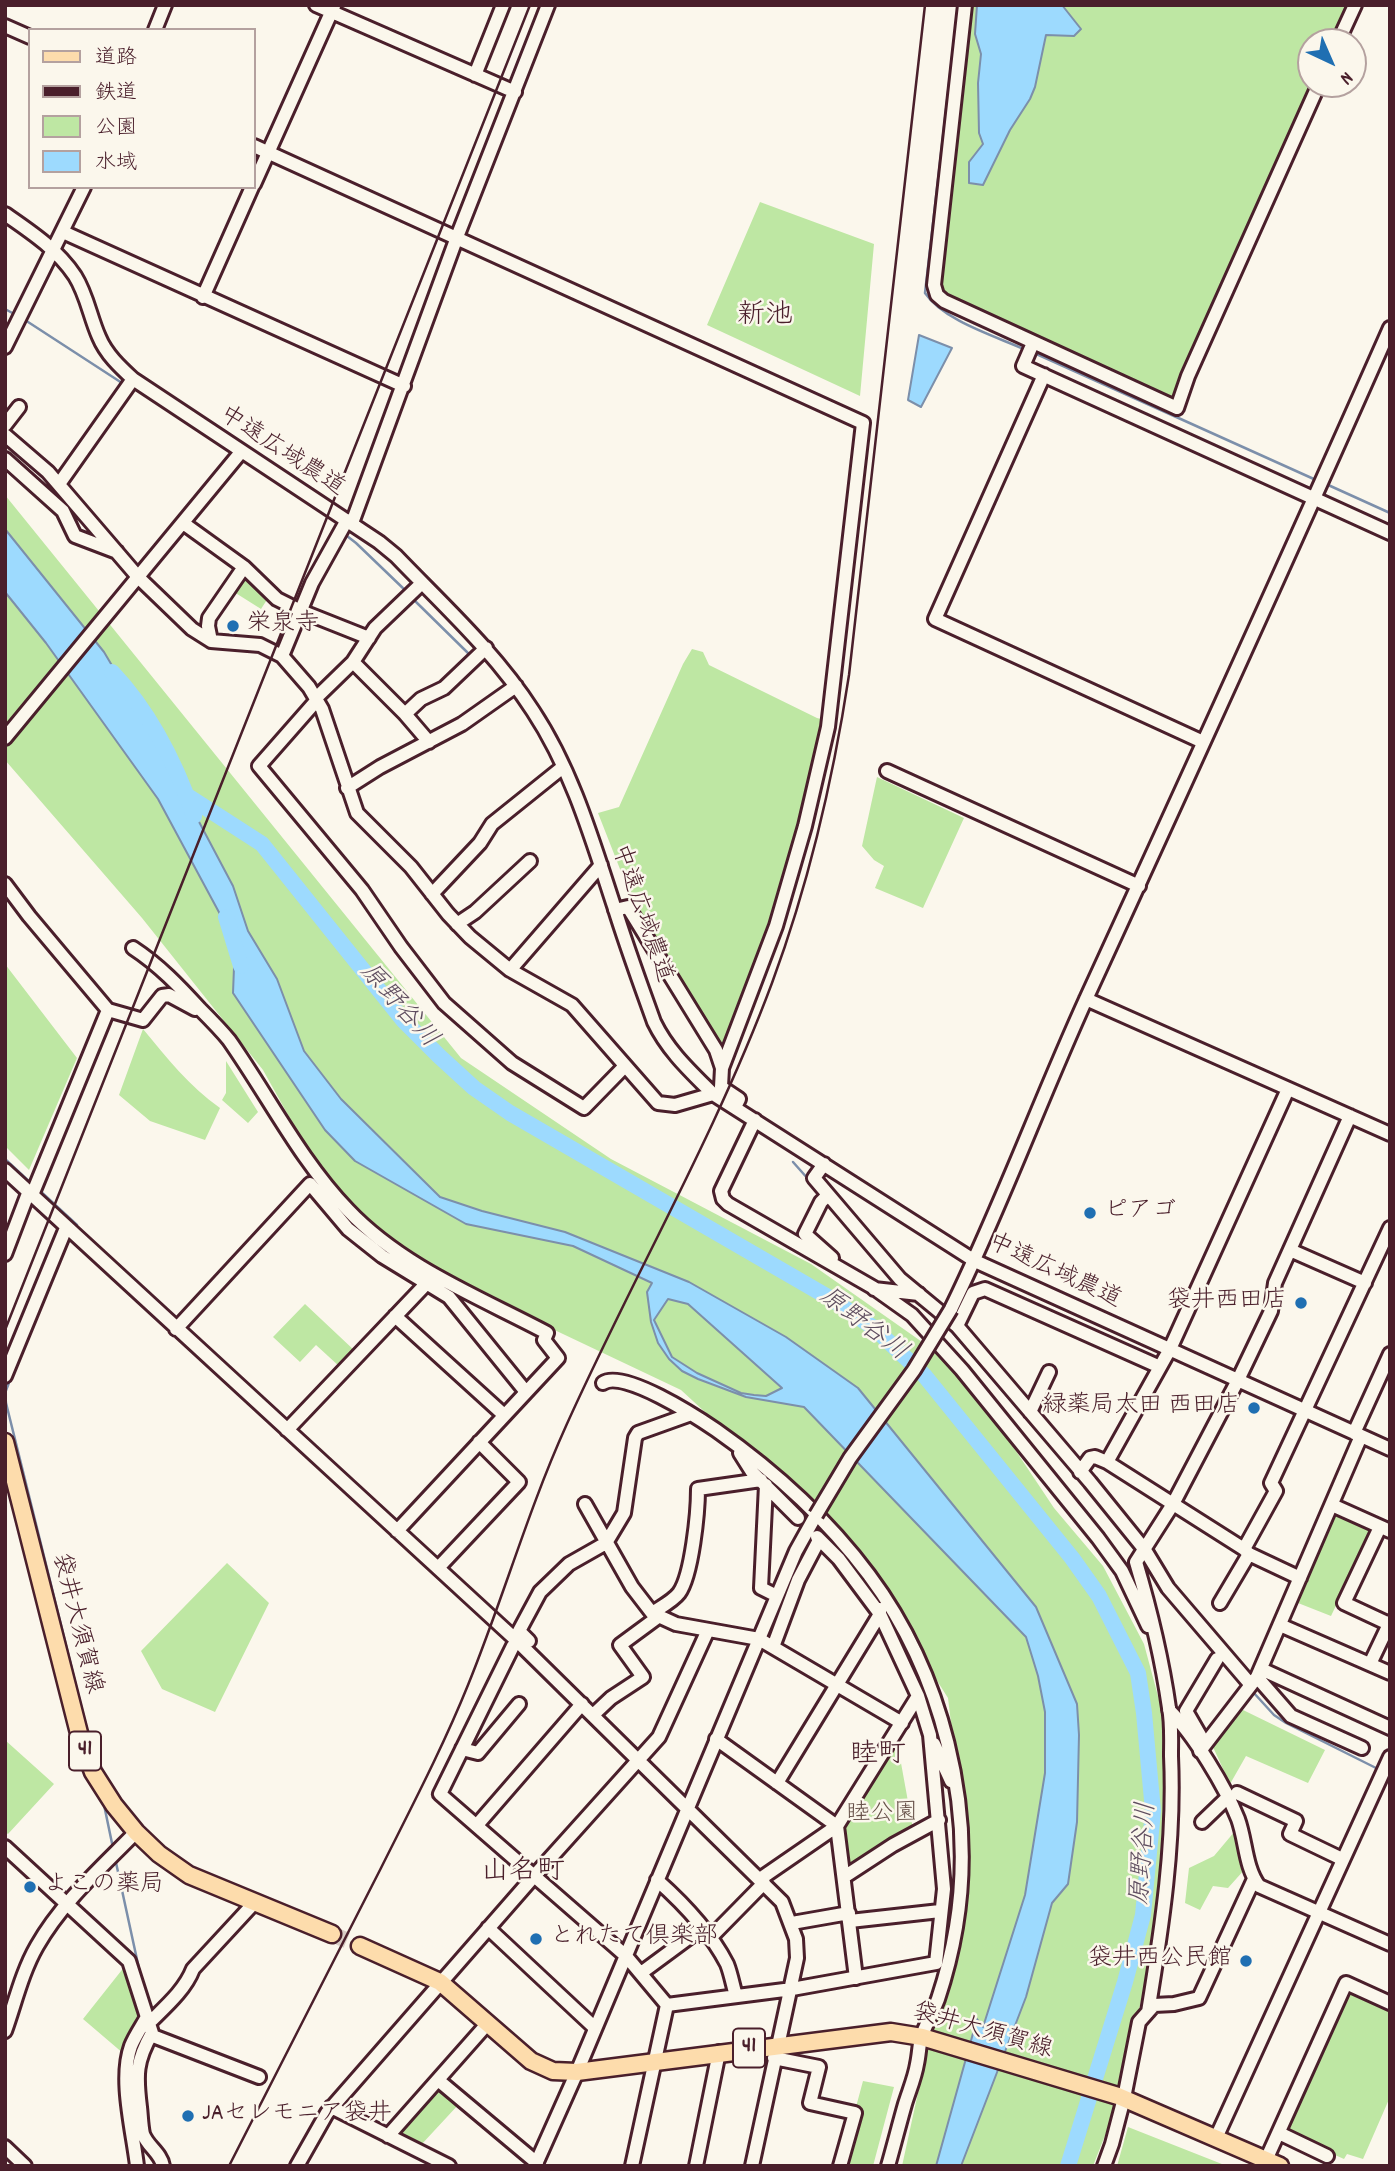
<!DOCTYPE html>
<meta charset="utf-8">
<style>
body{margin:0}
#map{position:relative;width:1395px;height:2171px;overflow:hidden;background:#fbf7ec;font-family:Dekko,"Klee One",sans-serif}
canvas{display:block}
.frame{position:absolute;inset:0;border:7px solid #4a1f2b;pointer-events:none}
.legend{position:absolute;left:28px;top:28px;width:228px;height:161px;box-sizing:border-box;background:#fbf7ec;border:2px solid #b4a19f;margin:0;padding:9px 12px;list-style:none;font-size:21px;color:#4a1f2b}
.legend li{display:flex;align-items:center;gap:14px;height:35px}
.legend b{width:35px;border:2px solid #b4a19f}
.north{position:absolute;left:1297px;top:28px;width:70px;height:70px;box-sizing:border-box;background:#fbf7ec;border:2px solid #b4a19f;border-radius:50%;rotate:136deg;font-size:19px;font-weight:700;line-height:28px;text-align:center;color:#4a1f2b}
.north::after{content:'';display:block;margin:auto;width:24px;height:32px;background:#1f6fb2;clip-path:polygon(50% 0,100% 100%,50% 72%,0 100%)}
</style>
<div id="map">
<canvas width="1395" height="2171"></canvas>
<div class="frame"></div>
<ul class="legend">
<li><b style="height:9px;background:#fddcac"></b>道路</li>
<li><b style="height:9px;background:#4a1f2b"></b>鉄道</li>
<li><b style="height:19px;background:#bee7a3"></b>公園</li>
<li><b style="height:19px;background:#9ddafe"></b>水域</li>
</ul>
<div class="north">N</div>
</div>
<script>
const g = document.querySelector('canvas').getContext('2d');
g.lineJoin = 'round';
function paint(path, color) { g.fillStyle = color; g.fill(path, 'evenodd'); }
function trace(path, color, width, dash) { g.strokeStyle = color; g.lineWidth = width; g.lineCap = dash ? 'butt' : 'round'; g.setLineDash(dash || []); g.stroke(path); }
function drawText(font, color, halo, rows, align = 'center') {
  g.font = font + ' Dekko,"Klee One",sans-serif'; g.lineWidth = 5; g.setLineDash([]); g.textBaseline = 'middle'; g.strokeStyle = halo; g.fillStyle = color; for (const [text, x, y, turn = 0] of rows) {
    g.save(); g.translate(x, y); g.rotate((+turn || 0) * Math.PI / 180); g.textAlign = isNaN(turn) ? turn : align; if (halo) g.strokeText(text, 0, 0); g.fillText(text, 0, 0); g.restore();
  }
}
paint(new Path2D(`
 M969 5H1355L1339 42H1311V84H1320L1179 402 944 301 936 291Z
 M760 202 874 244 860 396 707 325Z
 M5 495 461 1058 611 1159 811 1264 962 1370 1054 1508 1103 1566 1144 1644 1162 1711 1168 1790 1167 1847 1155 1940 1117 2105 1093 2166H902L968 1864 948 1698 853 1548 681 1390 466 1288 406 1255 352 1205 302 1140 263 1070 142 918 5 760Z
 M245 575 270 595 261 609 234 592Z
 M692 649 703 652 709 665 817 718 829 721 756 976 721 1055 638 915 598 813 619 807 683 664Z
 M877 777 964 818 923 908 875 888 884 866 874 860 862 846Z
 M5 964 77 1058 29 1170 5 1146Z
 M143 1029C167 1058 189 1086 220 1108L205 1140 150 1121 119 1095Z
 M226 1061 258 1112 248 1123 222 1100 226 1093Z
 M305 1304 355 1351 340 1367 316 1345 300 1362 273 1337Z
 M1333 1512 1372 1530 1331 1616 1298 1603Z
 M227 1563 269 1603 215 1712 162 1689 141 1651Z
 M1241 1709 1325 1750 1308 1783 1246 1756 1230 1784 1213 1747Z
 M5 1740 54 1784 8 1834 5 1832Z
 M897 1741 913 1829 848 1868 842 1829Z
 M1235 1831 1245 1869 1228 1888 1213 1886 1200 1910 1185 1903 1189 1868 1214 1856Z
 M125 1966 141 2013 124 2054 83 2019Z
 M1348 1985 1390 2006V2097L1363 2159 1347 2154 1344 2159 1281 2131Z
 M863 2081 894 2087 873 2166H840Z
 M438 2087 459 2104 421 2145 399 2135 398 2131Z
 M1128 2127 1227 2166H1117Z`), '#bee7a3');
const water = new Path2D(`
 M977 5H1062L1081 29 1074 36 1046 35 1035 87 1030 99 1010 130 983 185 969 183V162L983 144 979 133 978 83 981 54 975 34Z
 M919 335 952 348 921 407 908 400Z
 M5 529 104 652 152 733 233 886 248 931 277 979 304 1051 341 1099 440 1197 482 1211 565 1232 689 1282 786 1337 858 1388 1036 1607 1077 1704 1079 1735 1077 1822 1068 1884 1052 1903 1026 1997 961 2166H936L977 2019 983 2027 1025 1895 1045 1773V1712L1038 1676 1026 1637 804 1407 746 1397 698 1379 682 1371 669 1359 658 1343 651 1322 647 1292 652 1283 573 1246 466 1224 355 1161 325 1130 233 993 235 942 158 799 46 643 5 592ZM668 1299 688 1304 782 1388 766 1396 754 1395 741 1393 697 1373 672 1357 654 1320Z`);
paint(water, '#9ddafe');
trace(water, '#7c8faa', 2);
trace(new Path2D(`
 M958 5 925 293C944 321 995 336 1026 350
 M5 309 16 315
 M25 320 122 383
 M1032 352 1316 480
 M1326 484 1390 513
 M347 536 356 543 406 591
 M413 599 470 655
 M5 1159 33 1185
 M793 1162 809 1180
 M38 1189 77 1225 75 1228
 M62 1253 71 1237
 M946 1325 1110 1516
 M12 1375 5 1393 6 1403 91 1746
 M1253 1692 1274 1715 1286 1723 1376 1768
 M103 1800 113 1848
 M115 1858 141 1978`), '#7c8faa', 2.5);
trace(new Path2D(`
 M112 672C150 712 176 764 194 816
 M186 795 262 844 403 1020 439 1056 474 1088 510 1113 833 1300 874 1328 924 1375 1072 1558 1099 1596 1138 1673 1144 1713 1153 1811 1143 1915 1125 1982 1068 2166
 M226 917 241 966`), '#9ddafe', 16);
trace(new Path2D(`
 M332 1934 360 1946`), '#d8ccc5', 16, [16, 8]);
const minor = new Path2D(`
 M316 5 515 92
 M965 5 934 285 937 295 944 301 1177 408 1188 376 1319 84
 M5 26 30 37
 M155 30 165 5
 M1338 42 1355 5
 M475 75 503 5
 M254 146 863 423 828 727 805 826 776 926 722 1068 721 1087 739 1099 735 1107
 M254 184 334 6
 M5 214C31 232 57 249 75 276 87 295 90 317 99 337 106 354 120 367 133 379L379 542 396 556C444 606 495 652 533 711 572 770 592 839 614 906 626 945 640 983 654 1022 668 1051 690 1071 713 1094L975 1261 1390 1449
 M63 232 404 386
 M203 297 252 187
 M1033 343 1023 366 1390 533
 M5 347 84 187
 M1044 375 935 619 1203 742
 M5 425 19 407
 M5 435 48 472 139 578 192 629 211 641 260 645 282 656 309 687 322 709 357 813 411 867 448 914 470 937 510 970 572 1005 658 1103 675 1105 713 1094
 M5 459 63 511 75 536 117 552
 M59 484 133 379
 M183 523 244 567 277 599 301 611 369 638
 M352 523 457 237 548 5
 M211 641 208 626 209 618 244 567
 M282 656 312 583 347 520
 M353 662 405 714 429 742
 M316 698 353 662 375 628 422 583
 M317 700 259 766 362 890 401 947 444 1003 512 1063 584 1108 625 1066
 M405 714 421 699 444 688 486 648
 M5 738 241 452
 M887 771 1139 886
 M347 788 380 767 462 724 516 686
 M5 884 29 916 108 1010 32 1195
 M432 894 480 843 492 824 563 767
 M615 910 628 907 716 1050 722 1068
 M457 924 475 912 530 861
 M133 948C159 965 179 986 200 1009 210 1019 220 1029 229 1040 269 1097 300 1160 348 1210 402 1267 479 1297 547 1333L544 1340 558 1358 397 1531
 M510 970 601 865
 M1086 999 1390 1134
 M108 1010 143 1020 162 996 169 995 195 1009
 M755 1120 721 1191 723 1199 728 1204 874 1288 912 1315 962 1370 1098 1538 1122 1571 1148 1626
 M824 1164 814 1178 900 1279 957 1326 1090 1482 1145 1550 1168 1588 1251 1685
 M5 1170 515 1639 782 1902 796 1939 797 1958 752 2166
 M828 1195 821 1202 805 1234 832 1258
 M1290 1250 1365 1283
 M5 1254 29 1191
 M874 1289 919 1294
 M951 1309C1001 1207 1040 1100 1087 997 1189 775 1291 552 1390 328
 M395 1316 504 1415
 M957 1326 973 1293 985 1289 1160 1367
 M176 1329 310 1184 348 1229 382 1256 449 1297 526 1392
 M5 1376 66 1228
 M603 1383C623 1369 697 1417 716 1430 773 1470 828 1520 869 1575 942 1673 976 1807 956 1927 952 1951 946 1975 938 1999 933 2012 926 2024 921 2038 919 2047 919 2055 917 2064 915 2077 909 2091 905 2104 899 2125 894 2145 888 2166
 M1030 1412 1049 1372
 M287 1430 425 1285
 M1354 1433 1390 1354
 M740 1453 752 1472 798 1518
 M1107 1462 1244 1549 1276 1491 1271 1483 1390 1228
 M1080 1472 1090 1458 1095 1457 1107 1462 1170 1349 1288 1089
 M766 1485 761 1588 777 1596
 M585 1504 632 1587 652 1613 676 1624 759 1639 902 1723
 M1332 1505 1390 1531
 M1380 1527 1344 1603 1389 1624
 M1244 1549 1249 1554 1300 1578
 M438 1568 519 1482 479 1442
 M1220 1603 1249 1554
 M652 1613C661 1607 673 1601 679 1593 692 1575 698 1512 698 1489L761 1480
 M1280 1625 1390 1673
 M529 1641 519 1631 540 1592 569 1564 606 1543 624 1513 635 1438 638 1433 691 1414
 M513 1646 440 1794 626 1956 667 2005
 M773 1647 798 1580 819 1540
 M1370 1664 1390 1622
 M1261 1669 1390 1728
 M1257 1677 1291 1716 1362 1748
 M1169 1710C1194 1735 1225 1786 1238 1819 1246 1841 1245 1867 1259 1886L1390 1944
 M593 1715 611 1698 643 1677 620 1645 658 1617
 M716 1739 837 1826 856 1978
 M934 1744 951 1781
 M1205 1744 1186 1711 1217 1659
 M462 1749 478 1753 519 1704
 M1200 1751 1257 1677 1361 1436
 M777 1783 880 1614V1609
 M1237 1793 1296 1821 1290 1834 1342 1859
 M1202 1822 1228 1797
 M477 1825 582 1704
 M5 1847 129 1961 153 2036 259 2077
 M844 1877 893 1845 939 1820
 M760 1879 837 1826 918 1696
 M657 1880C684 1904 710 1931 727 1964 731 1974 733 1986 736 1996
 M850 1921 940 1911
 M792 1923 849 1913
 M488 1928 595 2028
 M710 1938 764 1883
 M641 1973 702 1928
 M667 2005 792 1989 936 1963 944 1889 930 1735 918 1696 880 1614 839 1559 817 1537
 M1148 2012C1162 1927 1175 1842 1171 1756 1171 1740 1172 1723 1169 1708 1162 1659 1150 1609 1136 1562L1173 1504 1238 1380 1271 1311 1275 1283 1350 1116
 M149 2023C165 2007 185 1990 193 1969L255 1902
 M5 2031C15 2003 22 1972 37 1946 62 1902 101 1868 136 1832
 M152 2033C136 2061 136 2075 140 2107 141 2115 141 2125 143 2134 147 2146 161 2153 163 2166
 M774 2058 819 2067 810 2103 855 2113 840 2166
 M438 2080 537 2163
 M331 2107 449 2166
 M1279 2133 1327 2156
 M388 2136 488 2023
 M1216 2138 1390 1757
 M5 2147 25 2166
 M1266 2160 1346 1983 1390 2003
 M137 2166C133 2131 119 2079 131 2046 135 2036 142 2026 147 2017
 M297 2166 327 2113 535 1875 659 1737 708 1630
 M535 2166 577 2072 796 1551 816 1515
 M632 2166 667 2005
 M696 2166 719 2052
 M1104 2166 1112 2144 1124 2098 1139 2022 1154 2005 1174 2004 1199 1998 1254 1879`);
const major = new Path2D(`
 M5 1442 80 1737 93 1772 114 1805 136 1832 159 1854 189 1875 332 1934
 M360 1946 440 1982 531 2061 553 2071 577 2072 891 2032 922 2037 1118 2096 1280 2166`);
trace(minor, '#4a1f2b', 18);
trace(major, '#4a1f2b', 21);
trace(minor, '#fbf7ec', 12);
trace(major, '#fddcac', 16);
trace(new Path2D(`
 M5 1330 530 5
 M229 2166C280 2067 331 1968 381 1868 411 1808 443 1747 468 1685 503 1599 528 1510 566 1426 633 1277 715 1136 772 983 809 883 833 780 849 675L925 5`), '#4a1f2b', 2.5);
const minorBridge = new Path2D(`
 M816 1515 850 1458 914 1370 951 1309`);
trace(minorBridge, '#4a1f2b', 18, []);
trace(minorBridge, '#fbf7ec', 12);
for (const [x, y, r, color] of [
 [233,626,7,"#1f6fb2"],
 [1090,1213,7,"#1f6fb2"],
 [1301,1303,7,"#1f6fb2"],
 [1254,1408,7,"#1f6fb2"],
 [30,1887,7,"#1f6fb2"],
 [536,1939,7,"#1f6fb2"],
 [1246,1961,7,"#1f6fb2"],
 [188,2116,7,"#1f6fb2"]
]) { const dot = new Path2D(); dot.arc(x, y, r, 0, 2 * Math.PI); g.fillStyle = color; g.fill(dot); trace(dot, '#fbf7ec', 2.5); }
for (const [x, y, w] of [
 [85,1751,32],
 [749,2048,32]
]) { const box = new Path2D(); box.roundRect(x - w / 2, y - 19.5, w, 39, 5); g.fillStyle = '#fbf7ec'; g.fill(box); trace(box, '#4a1f2b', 2); }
drawText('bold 23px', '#4a1f2b', null, [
 ["41",85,1751],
 ["41",749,2048]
]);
drawText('24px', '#4a1f2b', '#fbf7ec', [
 ["中遠広域農道",281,453,33],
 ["中遠広域農道",640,914,71],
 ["中遠広域農道",1054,1273,25],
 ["袋井大須賀線",75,1624,76],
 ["袋井大須賀線",982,2033,16]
]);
drawText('24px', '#4a1f2b', '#fbf7ec', [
 ["栄泉寺",247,626],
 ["ピアゴ",1104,1213],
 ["袋井西田店",1287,1303,"right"],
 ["緑薬局太田 西田店",1240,1408,"right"],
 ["よこの薬局",44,1887],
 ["とれたて倶楽部",550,1939],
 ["袋井西公民館",1232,1961,"right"],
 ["JAセレモニア袋井",202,2116]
], 'left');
drawText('24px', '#675149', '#fbf7ec', [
 ["睦公園",882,1816]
]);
drawText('italic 26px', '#5f4e60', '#fbf7ec', [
 ["原野谷川",397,1007,48],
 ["原野谷川",862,1326,37],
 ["原野谷川",1146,1854,-86]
]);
drawText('28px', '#4a1f2b', '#fbf7ec', [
 ["新池",765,318],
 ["睦町",878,1757],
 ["山名町",523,1874]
]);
</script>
